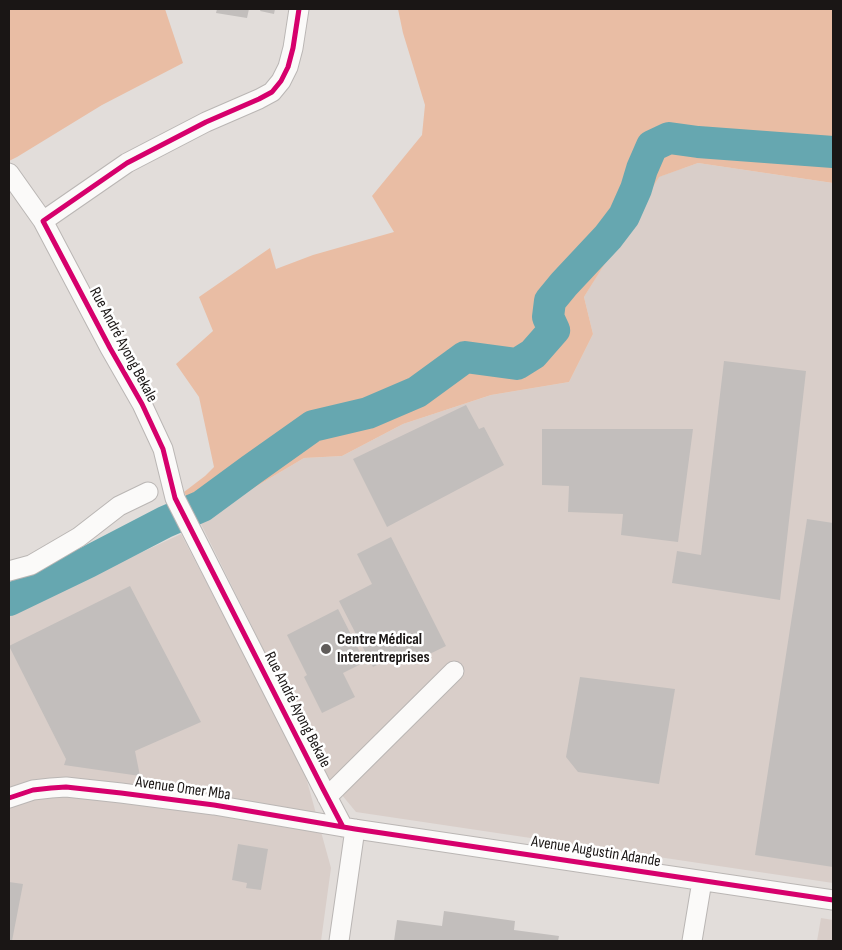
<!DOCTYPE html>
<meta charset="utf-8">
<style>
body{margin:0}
#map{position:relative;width:842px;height:950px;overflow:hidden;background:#e2ddda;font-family:"Sofia Sans Condensed",sans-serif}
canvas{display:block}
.frame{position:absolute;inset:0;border:10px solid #1a1615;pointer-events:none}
</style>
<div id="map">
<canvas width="842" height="950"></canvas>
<div class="frame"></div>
</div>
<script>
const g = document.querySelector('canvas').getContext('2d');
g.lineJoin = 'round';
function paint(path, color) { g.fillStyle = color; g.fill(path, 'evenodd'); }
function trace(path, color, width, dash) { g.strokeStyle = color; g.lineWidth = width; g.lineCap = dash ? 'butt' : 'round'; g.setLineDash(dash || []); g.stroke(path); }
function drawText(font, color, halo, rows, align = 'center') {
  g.font = font + ' "Sofia Sans Condensed",sans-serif'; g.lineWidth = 5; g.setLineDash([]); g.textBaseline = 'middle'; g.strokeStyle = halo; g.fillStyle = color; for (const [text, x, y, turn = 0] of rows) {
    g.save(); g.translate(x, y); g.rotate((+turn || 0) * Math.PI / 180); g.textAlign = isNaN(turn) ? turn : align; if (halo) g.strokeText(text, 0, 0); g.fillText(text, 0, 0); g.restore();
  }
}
paint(new Path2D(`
 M698 163 833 183V883L356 812 327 777 200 522 245 493 304 458 342 456 403 424 491 395 569 382 593 334 584 297 658 177Z
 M181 534 304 770 331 868 321 941H9V614Z
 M821 918 833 920V941H817Z`), '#d9cec9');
paint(new Path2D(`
 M9 9H165L183 63 102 105 17 157 9 161Z
 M398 9H833V183L698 163 659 177 584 297 593 334 569 382 491 395 403 424 342 456 304 458 245 493 200 522 184 492 205 476 214 467 199 397 176 364 213 331 199 297 270 248 276 269 313 255 394 232 372 196 422 135 425 105 403 33Z`), '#e9bda4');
trace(new Path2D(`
 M9 600 88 562 165 522 202 506 251 470 313 426 368 413 417 392 465 357 517 364 533 354 554 330 548 317 550 301 564 284 608 237 624 216 636 189 642 169 652 146 669 138 698 142 833 152`), '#66a7b0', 32);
paint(new Path2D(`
 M217 9H249L247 18 216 13Z
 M261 9H275L274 14 260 11Z
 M724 361 806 371 780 600 672 583 677 551 701 555Z
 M466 405 479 429 484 427 504 465 387 527 353 459Z
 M542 429H693L678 542 621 535 623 514 568 512 569 486 542 485Z
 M807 519 833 523V867L755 855Z
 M391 537 446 646 409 664 403 652 373 667 339 601 372 584 357 554Z
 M130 586 201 722 135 751 140 776 64 765 66 759 9 646Z
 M338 609 365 662 343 673 355 697 322 713 304 677 307 675 287 635Z
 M580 677 675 689 659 784 578 772 566 757Z
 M238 844 268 849 261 890 246 888 247 883 232 880Z
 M9 882 23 884 12 941H9Z
 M444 911 515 921 514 930 559 936 558 941H394L397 920 442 926Z`), '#c2bebc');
const minor = new Path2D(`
 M299 9 293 48 288 67 281 81 272 92 259 99 206 122 127 163 43 221 110 348 142 404 163 449 175 498 322 787 343 827
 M9 173 43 221
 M9 571 31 565 79 537 119 506 148 492
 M327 797 454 671
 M9 798 33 790 51 788 66 787 121 793 214 805 355 829 833 900
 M339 941 355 829
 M692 941 702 881`);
trace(minor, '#bab6b4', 21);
trace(minor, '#fbfaf9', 19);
trace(new Path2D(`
 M299 9 293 48 288 67 281 81 272 92 259 99 206 122 127 163 43 221 110 348 142 404 163 449 175 498 322 787 343 827
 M9 798 33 790 51 788 66 787 121 793 214 805 355 829 833 900`), '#d6006c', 5);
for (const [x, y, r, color] of [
 [326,649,6,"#605c5a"]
]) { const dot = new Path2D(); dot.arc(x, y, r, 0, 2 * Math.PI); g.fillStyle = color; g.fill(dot); trace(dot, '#fff', 2); }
drawText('16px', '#1a1615', '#fff', [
 ["Rue André Ayong Bekale",123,345,62],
 ["Rue André Ayong Bekale",297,710,63],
 ["Avenue Omer Mba",183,789,8],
 ["Avenue Augustin Adande",596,852,9]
]);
drawText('bold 16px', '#1a1615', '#fff', [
 ["Centre Médical",337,640],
 ["Interentreprises",337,658]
], 'left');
</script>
